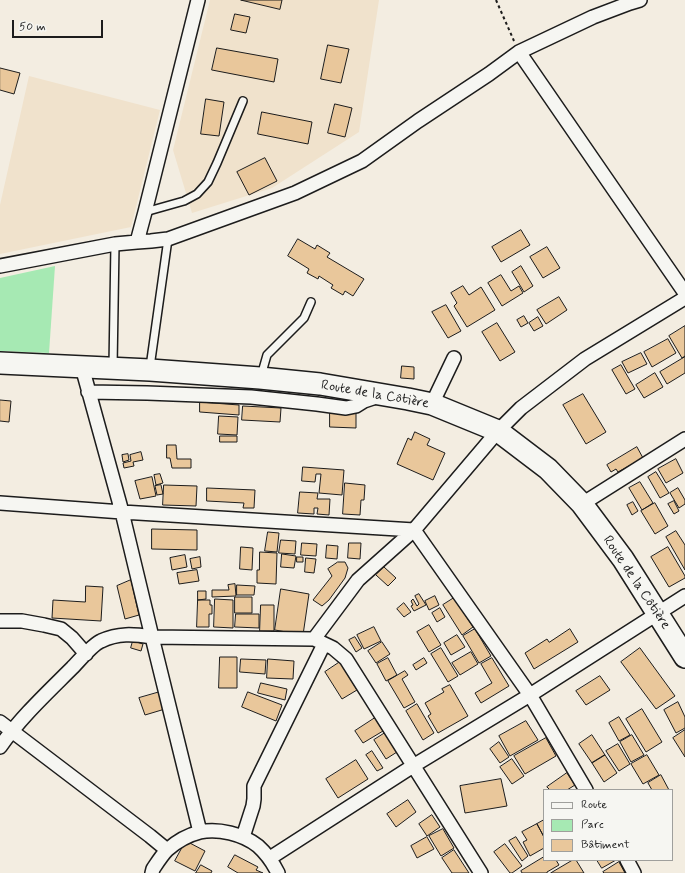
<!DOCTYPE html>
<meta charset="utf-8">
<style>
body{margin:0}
#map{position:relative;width:685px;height:873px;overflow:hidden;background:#f3ede1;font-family:Mynerve,sans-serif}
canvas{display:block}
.legend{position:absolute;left:543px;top:789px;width:130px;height:72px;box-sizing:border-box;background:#f6f6f2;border:1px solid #9f9f9c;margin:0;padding:5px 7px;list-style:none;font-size:12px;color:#1c1c1c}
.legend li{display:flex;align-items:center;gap:8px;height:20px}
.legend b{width:20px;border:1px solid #9f9f9c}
.scale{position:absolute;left:12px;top:20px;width:91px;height:18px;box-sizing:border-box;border:2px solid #1c1c1c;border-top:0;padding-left:5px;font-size:12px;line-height:14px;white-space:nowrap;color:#1c1c1c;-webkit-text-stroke:3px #f6f6f2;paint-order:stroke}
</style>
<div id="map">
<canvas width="685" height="873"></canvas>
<ul class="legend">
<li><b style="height:5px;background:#f6f6f2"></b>Route</li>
<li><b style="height:11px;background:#a6e9b3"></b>Parc</li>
<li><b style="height:11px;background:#e9c79b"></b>Bâtiment</li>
</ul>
<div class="scale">50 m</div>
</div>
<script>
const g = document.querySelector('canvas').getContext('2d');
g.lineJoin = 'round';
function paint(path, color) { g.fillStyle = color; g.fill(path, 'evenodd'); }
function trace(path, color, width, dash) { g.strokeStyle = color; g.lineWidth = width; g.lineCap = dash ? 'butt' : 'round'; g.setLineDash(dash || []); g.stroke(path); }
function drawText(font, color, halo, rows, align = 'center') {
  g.font = font + ' Mynerve,sans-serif'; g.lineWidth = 3; g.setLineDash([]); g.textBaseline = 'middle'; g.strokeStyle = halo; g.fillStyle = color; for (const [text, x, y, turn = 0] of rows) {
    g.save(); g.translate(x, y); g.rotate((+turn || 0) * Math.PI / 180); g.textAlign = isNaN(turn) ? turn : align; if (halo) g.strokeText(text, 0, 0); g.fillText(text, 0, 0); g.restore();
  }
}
paint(new Path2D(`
 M210 0H379L359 132 272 188 192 213 173 150Z
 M29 76 160 110 131 227 0 254V205Z`), '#f0e2cc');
paint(new Path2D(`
 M55 266 49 353 0 351V278Z`), '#a6e9b3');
const building = new Path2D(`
 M241 0H282L280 9Z
 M235 14 250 17 246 33 231 30Z
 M328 45 349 49 341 83 321 79Z
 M217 48 278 59 274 82 212 70Z
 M0 68 20 73 14 94 0 90Z
 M206 99 224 102 219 136 201 134Z
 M335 104 352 108 345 137 328 133Z
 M262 112 312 122 308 144 258 134Z
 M265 158 277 181 249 195 237 172Z
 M521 230 530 245 501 262 492 247Z
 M298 239 315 249 317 245 330 253 327 257 364 279 353 296 345 291 343 295 331 288 333 285 319 276 318 279 307 273 309 269 288 256Z
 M547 247 560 268 543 278 530 257Z
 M521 266 533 286 524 292 512 272Z
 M501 275 511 291 519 286 523 293 502 306 488 283Z
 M463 286 469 295 481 287 495 310 467 327 454 306 457 303 451 293Z
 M559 297 567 310 546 324 537 310Z
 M446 305 461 331 448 338 432 312Z
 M524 316 528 323 521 327 517 320Z
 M538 317 543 326 534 331 529 323Z
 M497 323 515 352 500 361 482 332Z
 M685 326V356L682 358 669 336Z
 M668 339 676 353 652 367 644 352Z
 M641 353 647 364 628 373 622 362Z
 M685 357V373L667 384 660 372Z
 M621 365 635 389 626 394 612 370Z
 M402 366 414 367V379L401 378Z
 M655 373 663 387 644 398 636 385Z
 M583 394 606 432 586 444 563 405Z
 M0 400 11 401 9 422 0 421Z
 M200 402 239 405V415L200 412Z
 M243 406 281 408 280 422 242 420Z
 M330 412H356V428L330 427Z
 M219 416 238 417 237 435 218 434Z
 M415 432 430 439 427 445 445 453 433 480 397 464 408 438 411 440Z
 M220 436H237V442H220Z
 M167 445H176L177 459H191V468H172L170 458H167Z
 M637 447 643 458 618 472 616 469 611 472 607 465Z
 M141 452 143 460 133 462 134 466 124 468 123 463 131 461 130 455Z
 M128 454 129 460 123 462 122 455Z
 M676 459 683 473 666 483 658 469Z
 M303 467 344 470 342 495 319 493 321 474H316L315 482 302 481Z
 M656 472 669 493 660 498 648 477Z
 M160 474 163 483 156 485 154 475Z
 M152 477 156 496 140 499 135 481Z
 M640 482 653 503 642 510 629 488Z
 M345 483 365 485 364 500H361L360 515 343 514Z
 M161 485 163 494 157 495 155 486Z
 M164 485 197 486 196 506 163 505Z
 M207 488 255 490 254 508H243L244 503 207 501Z
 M678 488 685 500V504L679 508 670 493Z
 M300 492 318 493 317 499H330L329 515 317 514 318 508H314V514L298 513Z
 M674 501 679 511 674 514 668 504Z
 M633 502 638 511 632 515 627 505Z
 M655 503 668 526 655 534 641 511Z
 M152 529 197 530V550L152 549Z
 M676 531 685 545V570L666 537Z
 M268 532 279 533 277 552 265 551Z
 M281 540 296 541 295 554 279 553Z
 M302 543 317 544 316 556 301 555Z
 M349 543H361L360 559 348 558Z
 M327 545 338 546 337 559 326 558Z
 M241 547 253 548 252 570 240 569Z
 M668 547 685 576V578L669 587 651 557Z
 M260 552 277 553 276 584 257 583V570H259Z
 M282 554 296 556 294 568 281 567Z
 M185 555 187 567 172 570 170 558Z
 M200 557 201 567 192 569 190 559Z
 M297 557H303V562H297Z
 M306 558 316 559 314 573 305 572Z
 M338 562H345L348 568 345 578 329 600 322 606 313 600 332 576 328 569Z
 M384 567 396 578 388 586 376 575Z
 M197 570 199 581 179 584 177 573Z
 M131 580 139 615 125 619 117 586Z
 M235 584 236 596 212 597V590H229L228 585Z
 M237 585 255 586 254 595H237Z
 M86 586 103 587 101 621 52 618 53 600 85 602Z
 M281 589 309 594 303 635 275 630Z
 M198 591H206V599L198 600Z
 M419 594 426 605 414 611 411 606 413 605 411 601 413 599 417 606 419 604 415 596Z
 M435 596 439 605 429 610 425 601Z
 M235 597H252V613H235Z
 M454 598 473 627 462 635 443 605Z
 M215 599 233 600V628L214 627Z
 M198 600H210V605H212V614H209V627H197Z
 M404 603 411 612 404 617 397 609Z
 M261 605H274V631H260Z
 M440 608 445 617 437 622 432 613Z
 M236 614H259V628L235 627Z
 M429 625 441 645 429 652 417 632Z
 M374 627 381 641 364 649 357 635Z
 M475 629 491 656 479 663 463 636Z
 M570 629 578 642 534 669 525 653 547 639 549 642Z
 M457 635 465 647 451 655 444 643Z
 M355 637 362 648 356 652 349 640Z
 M133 641 143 644 141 651 131 648Z
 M382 642 390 654 376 663 368 651Z
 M441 648 458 676 448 682 431 654Z
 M640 648 675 696 656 709 621 662Z
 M471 652 478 664 460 675 452 663Z
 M220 657H237V688H219Z
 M388 658 397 675 386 681 377 664Z
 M424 658 427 663 416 670 413 665Z
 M492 658 509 686 481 703 475 693 492 683 481 664Z
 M241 659 266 660 265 674 240 672Z
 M268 659 294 661 293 679 267 678Z
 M340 662 357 690 342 699 325 672Z
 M405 671 408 675 402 679 415 702 404 708 388 681Z
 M600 676 610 690 586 705 576 691Z
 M261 683 287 689 285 700 258 693Z
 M450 685 468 716 438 733 428 716 431 714 425 703 444 692 442 689Z
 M160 692 165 709 145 715 139 698Z
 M248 692 282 705 276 721 242 707Z
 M678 702 685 717V728L676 733 664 710Z
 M417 704 434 733 423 740 406 711Z
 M642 709 662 742 646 752 626 719Z
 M619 717 630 735 619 741 609 723Z
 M375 718 383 731 363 743 355 731Z
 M526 721 538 740 510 756 499 736Z
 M685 730V757L673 738Z
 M385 733 397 752 386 759 374 740Z
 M592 735 605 755 592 763 579 744Z
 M632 735 644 755 631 762 620 742Z
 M546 738 556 756 525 774 514 756Z
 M499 742 509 757 500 763 490 749Z
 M618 744 630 764 619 771 606 751Z
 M372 751 383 768 377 771 366 755Z
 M605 755 617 773 604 782 592 763Z
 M647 755 659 775 643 784 631 764Z
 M512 759 524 776 512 784 500 767Z
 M356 760 368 779 338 798 326 779Z
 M567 773 575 785 567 790H550L547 787Z
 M661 775 669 790H652L648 783Z
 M501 779 507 806 465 813 460 786Z
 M408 800 416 812 396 827 387 814Z
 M432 815 440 827 427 836 419 824Z
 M544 820V837L537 824Z
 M537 824 544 837V848L530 856 523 842 527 840 522 832Z
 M443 829 454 848 441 856 429 836Z
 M427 837 434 849 417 858 411 846Z
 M516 837 528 856 522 861 509 841Z
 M186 841 205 851 195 871 175 861Z
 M505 844 522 866 512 873H510L494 852Z
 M454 850 469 873H452L442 858Z
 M235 855 258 867 256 870 263 873H238L228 867Z
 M544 857V860H556L559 865 547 872V873H522L521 871Z
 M573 860H576L584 873H551Z
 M597 860H616L602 868Z
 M619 862 625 873H604L603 872Z
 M201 865 212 871 211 873H196Z`);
paint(building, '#e9c79b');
trace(building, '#1c1c1c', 1);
const lane = new Path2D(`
 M145 212 184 201 197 194 208 182 217 163 243 101
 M113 367 115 244
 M150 367 168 239
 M261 376 267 355 304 318 311 302`);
const street = new Path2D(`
 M519 52 685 293
 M137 242 145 212 198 0
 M0 266 115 244 137 242 151 241 168 239 295 193 362 161 418 121 489 74 519 52 593 17 630 3 640 0
 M82 367 122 512 152 637 200 832
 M88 392 147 393 251 397 317 404 346 408 356 406 364 401 379 396
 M432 404 454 358
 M0 503 122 512 414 530
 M582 504 685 439
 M414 530 530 695 586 790
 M0 621H22L44 625 61 629 72 638 86 654
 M314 639 358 580 414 530 498 431 521 408 585 359 685 298
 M0 722 150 836 167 850
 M0 747C20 718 47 693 72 668 79 661 93 644 101 641 118 633 133 634 152 637L314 639 333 648 346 659 481 873
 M243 837 253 806 254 799V786L324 644
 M270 858 413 766 530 695 685 596
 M627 860 634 873
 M152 873 153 869C157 863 162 855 167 850 176 842 188 835 200 832 218 828 243 834 258 846 267 854 273 863 278 873`);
const primary = new Path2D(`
 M0 363 150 370 260 378 320 384 408 399 432 404 498 431 548 469 582 504 623 559 685 657`);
trace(lane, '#1c1c1c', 10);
trace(street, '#1c1c1c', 16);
trace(primary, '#1c1c1c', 24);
trace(new Path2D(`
 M496 0 514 41`), '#1c1c1c', 2, [3, 3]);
trace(lane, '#f6f6f2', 7);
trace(street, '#f6f6f2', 13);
trace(primary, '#f6f6f2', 21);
drawText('14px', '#1c1c1c', '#f6f6f2', [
 ["Route de la Côtière",375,395,10],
 ["Route de la Côtière",636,583,56]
]);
</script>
